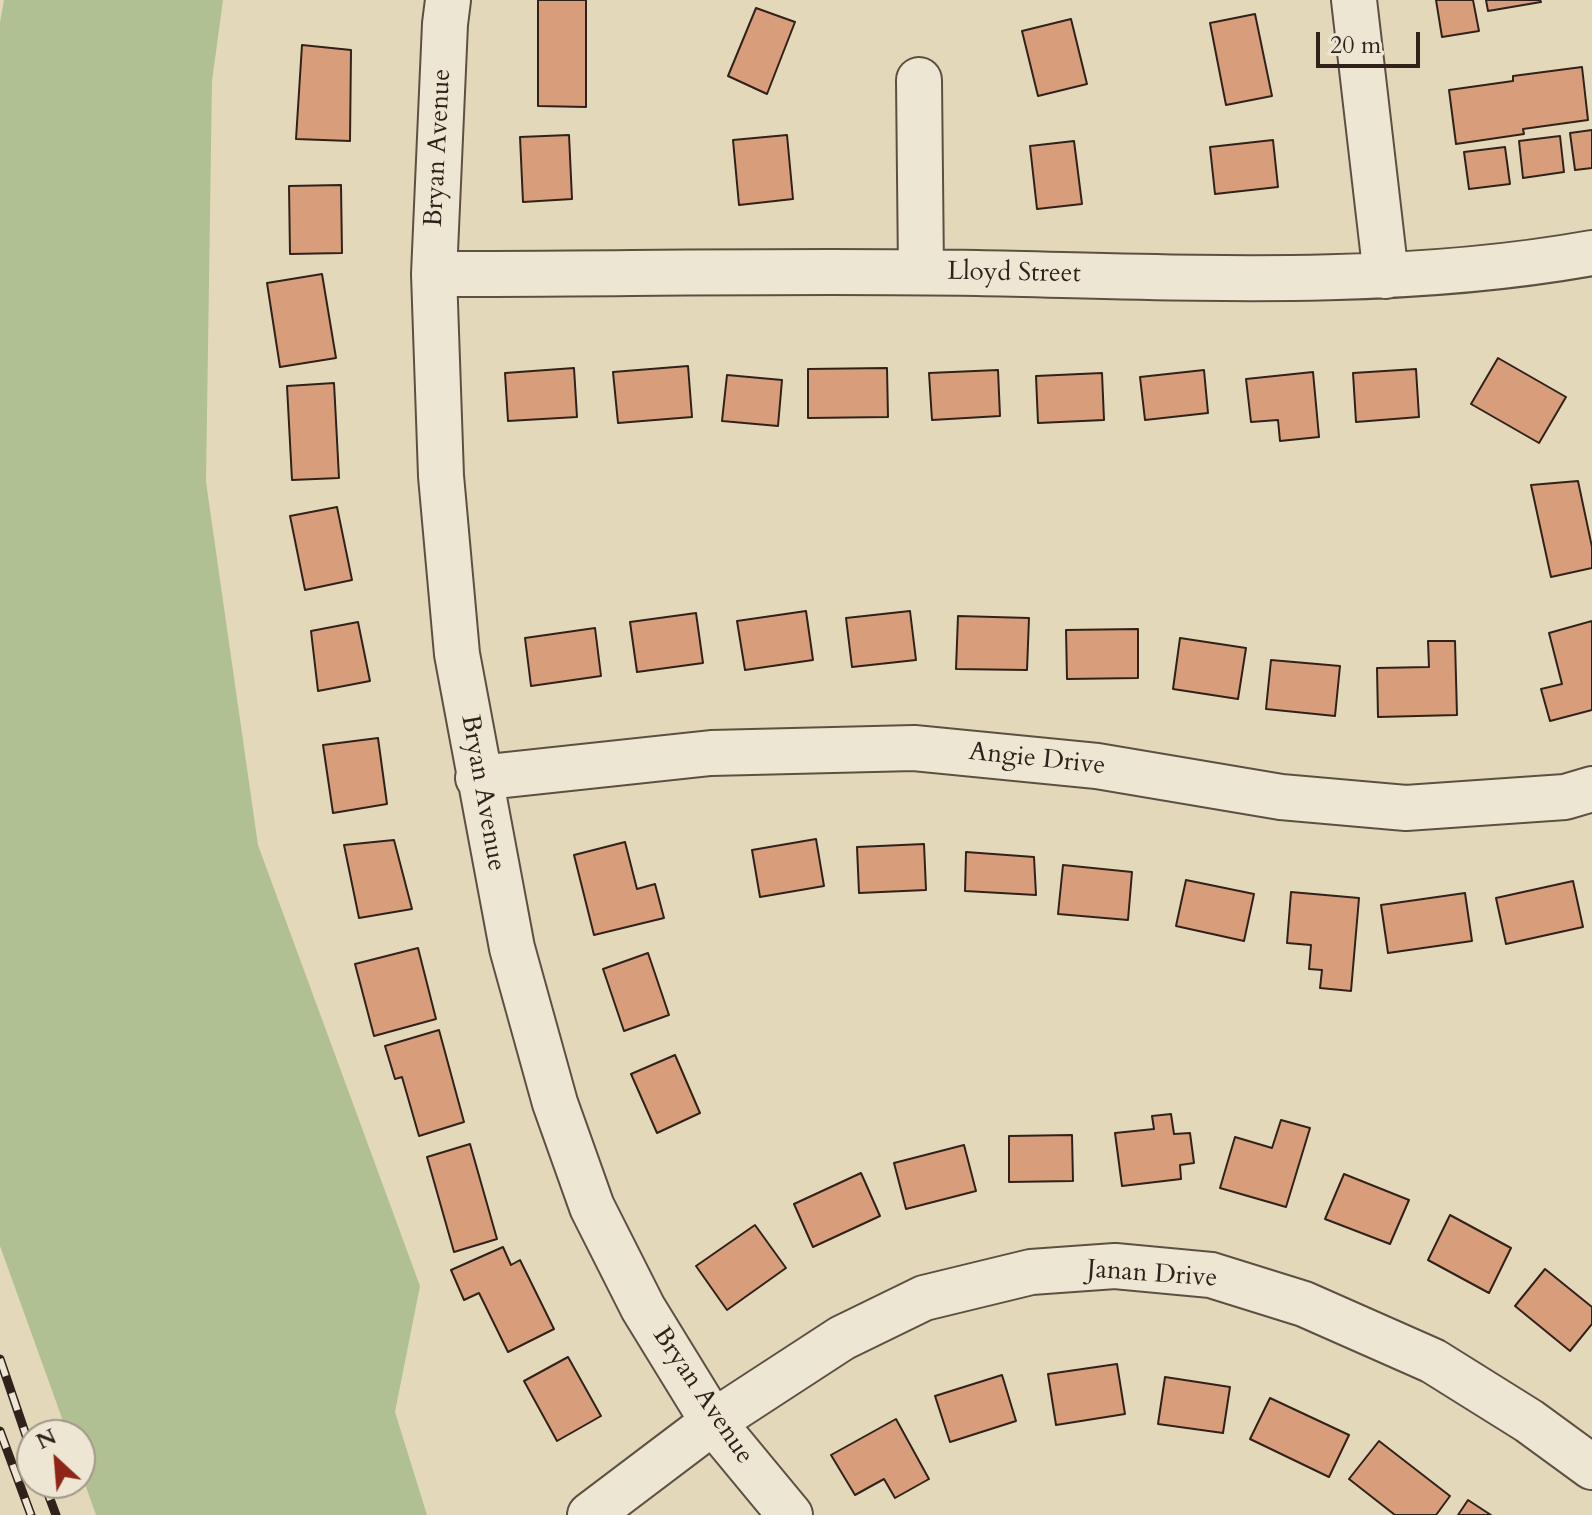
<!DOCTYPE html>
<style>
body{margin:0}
#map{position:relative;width:1592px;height:1515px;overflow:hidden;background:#e3d9ba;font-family:Cardo,serif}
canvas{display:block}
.north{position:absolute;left:16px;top:1419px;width:80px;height:80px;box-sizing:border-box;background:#ede6d2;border:2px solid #a19889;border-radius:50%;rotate:334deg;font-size:22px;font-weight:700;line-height:32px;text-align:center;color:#30221b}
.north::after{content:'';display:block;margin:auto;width:28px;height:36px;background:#8f2418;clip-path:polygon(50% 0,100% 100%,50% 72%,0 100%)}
.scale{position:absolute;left:1316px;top:32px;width:104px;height:36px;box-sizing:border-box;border:4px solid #30221b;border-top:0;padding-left:10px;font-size:24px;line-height:28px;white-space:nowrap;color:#30221b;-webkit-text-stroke:6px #ede6d2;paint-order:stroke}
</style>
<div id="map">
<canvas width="1592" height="1515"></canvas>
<div class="north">N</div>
<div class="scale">20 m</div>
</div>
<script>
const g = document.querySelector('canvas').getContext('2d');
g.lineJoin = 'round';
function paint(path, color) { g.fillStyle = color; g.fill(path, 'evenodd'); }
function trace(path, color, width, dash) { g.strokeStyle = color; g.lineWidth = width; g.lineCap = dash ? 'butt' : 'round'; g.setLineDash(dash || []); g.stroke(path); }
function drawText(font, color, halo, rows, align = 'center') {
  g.font = font + ' Cardo,serif'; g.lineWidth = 6; g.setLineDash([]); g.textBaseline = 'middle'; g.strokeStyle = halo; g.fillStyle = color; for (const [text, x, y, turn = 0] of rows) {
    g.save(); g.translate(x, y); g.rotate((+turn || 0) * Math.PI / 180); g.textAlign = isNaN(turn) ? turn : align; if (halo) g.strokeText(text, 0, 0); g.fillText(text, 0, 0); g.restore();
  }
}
paint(new Path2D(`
 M4 0H223L212 81 206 482 258 845 420 1286 395 1412 427 1515H96L80 1470V1435H68L0 1246V22Z`), '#b1c092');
const building = new Path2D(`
 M538 0H586V107L538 106Z
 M1436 0H1473L1479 31 1442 37Z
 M1486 0H1540L1541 2 1488 11Z
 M756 8 795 22 767 94 728 76Z
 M1255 14 1272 96 1226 105 1210 23Z
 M1071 19 1087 84 1038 96 1022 31Z
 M302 45 351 50 350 141 296 139Z
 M1582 67 1588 120 1523 129 1524 134 1456 144 1449 90 1513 81V76Z
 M1592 130V168L1575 170 1570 133Z
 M569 135 572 199 523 202 520 137Z
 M787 135 793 199 739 205 733 140Z
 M1560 136 1564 172 1523 178 1519 141Z
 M1273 140 1278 187 1215 194 1210 147Z
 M1074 141 1082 204 1037 209 1030 146Z
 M1505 147 1510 184 1469 189 1464 152Z
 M341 185 342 253 290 254 289 186Z
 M322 274 336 358 280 367 267 283Z
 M1498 358 1566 397 1539 443 1471 404Z
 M688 366 692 417 618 423 613 372Z
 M574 368 577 417 508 421 505 373Z
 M887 368 888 417 808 418V369Z
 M1416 369 1419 417 1356 422 1353 373Z
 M998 370 1000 416 932 420 929 373Z
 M1204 370 1208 413 1145 420 1140 377Z
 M1313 372 1319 437 1280 441 1278 420 1251 422 1246 379Z
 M1102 373 1104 420 1038 423 1036 376Z
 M727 375 782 380 778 426 722 421Z
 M334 383 339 478 292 480 287 386Z
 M1578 481 1592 547V568L1551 577 1531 485Z
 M337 507 352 580 305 590 290 516Z
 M806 611 813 660 745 670 737 621Z
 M910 611 916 660 852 667 846 618Z
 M696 613 703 663 637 672 630 622Z
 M958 616 1029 618 1027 670 956 669Z
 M1592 621V710L1550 721 1541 689 1562 684 1549 633Z
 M358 622 370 681 318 691 311 631Z
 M595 628 601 676 531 686 525 638Z
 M1138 629V678L1067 679 1066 630Z
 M1180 638 1246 648 1238 699 1173 689Z
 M1428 641H1455L1457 715 1378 717 1377 668 1429 667Z
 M1271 660 1340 666 1335 716 1266 709Z
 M378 738 387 804 333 813 323 745Z
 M816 839 824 886 760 897 752 850Z
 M394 840 412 909 359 918 344 845Z
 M625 842 637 889 655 884 664 918 594 935 574 855Z
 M924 844 926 890 859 893 857 847Z
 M966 852 1034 857 1036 895 965 891Z
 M1063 865 1132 872 1128 920 1058 914Z
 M1186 880 1254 894 1244 941 1176 926Z
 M1573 881 1583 927 1506 944 1496 898Z
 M1291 892 1359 898 1351 991 1320 988 1322 970 1309 969 1311 945 1287 943Z
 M1465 893 1472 941 1388 953 1381 905Z
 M418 948 436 1019 374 1036 355 964Z
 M648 953 669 1015 624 1031 603 969Z
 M439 1030 464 1122 419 1136 402 1077 395 1079 385 1046Z
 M675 1055 700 1113 657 1133 631 1074Z
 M1171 1114 1174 1134 1190 1133 1194 1163 1180 1165 1181 1179 1122 1186 1115 1133 1154 1129 1152 1116Z
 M1281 1120 1310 1128 1286 1207 1220 1188 1235 1137 1272 1148Z
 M1072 1135 1073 1181 1009 1182V1136Z
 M470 1144 497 1239 454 1252 427 1157Z
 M964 1145 976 1191 906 1209 894 1163Z
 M861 1173 880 1216 813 1247 794 1204Z
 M1344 1174 1409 1200 1390 1244 1325 1219Z
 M1450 1215 1511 1248 1489 1293 1428 1260Z
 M755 1225 786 1268 727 1310 696 1266Z
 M503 1247 511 1265 520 1260 554 1329 508 1352 479 1293 464 1300 451 1270Z
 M1545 1269 1592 1307V1324L1570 1351 1515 1306Z
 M568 1357 601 1416 557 1441 524 1381Z
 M1117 1364 1125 1414 1056 1425 1048 1374Z
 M1002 1375 1016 1421 950 1442 935 1396Z
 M1165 1377 1230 1387 1223 1433 1158 1424Z
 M1270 1398 1349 1435 1329 1477 1250 1439Z
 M896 1419 929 1479 895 1498 884 1479 855 1495 831 1455Z
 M1379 1441 1450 1496 1436 1515H1395L1349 1479Z
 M1468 1500 1491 1515H1458Z`);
paint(building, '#d89e7b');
trace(building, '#30221b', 2);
const minor = new Path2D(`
 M448 0 445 24 434 274 441 476 457 654 512 948 555 1103 592 1207 643 1308 713 1422 790 1515
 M1354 0 1386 276
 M919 80 921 272
 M434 274C615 274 796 270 977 273 1180 277 1392 289 1592 253
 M478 778 711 753 914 748 1097 766 1281 797 1406 808 1565 797 1592 789
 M590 1515 713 1422 842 1338 924 1298 1031 1272 1115 1266 1211 1275 1304 1304 1433 1361 1529 1421 1592 1467`);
trace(minor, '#5d5043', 48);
trace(minor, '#ede6d2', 44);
const rail = new Path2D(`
 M0 1359 32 1453
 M0 1431 31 1515
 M44 1483 56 1515`);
trace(rail, '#30221b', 9);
trace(rail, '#ede6d2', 6, [18]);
drawText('26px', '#30221b', '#ede6d2', [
 ["Bryan Avenue",439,148,-87],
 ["Lloyd Street",1014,274,1],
 ["Angie Drive",1037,760,6],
 ["Bryan Avenue",482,793,80],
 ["Janan Drive",1152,1275,4],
 ["Bryan Avenue",702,1396,56]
]);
</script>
